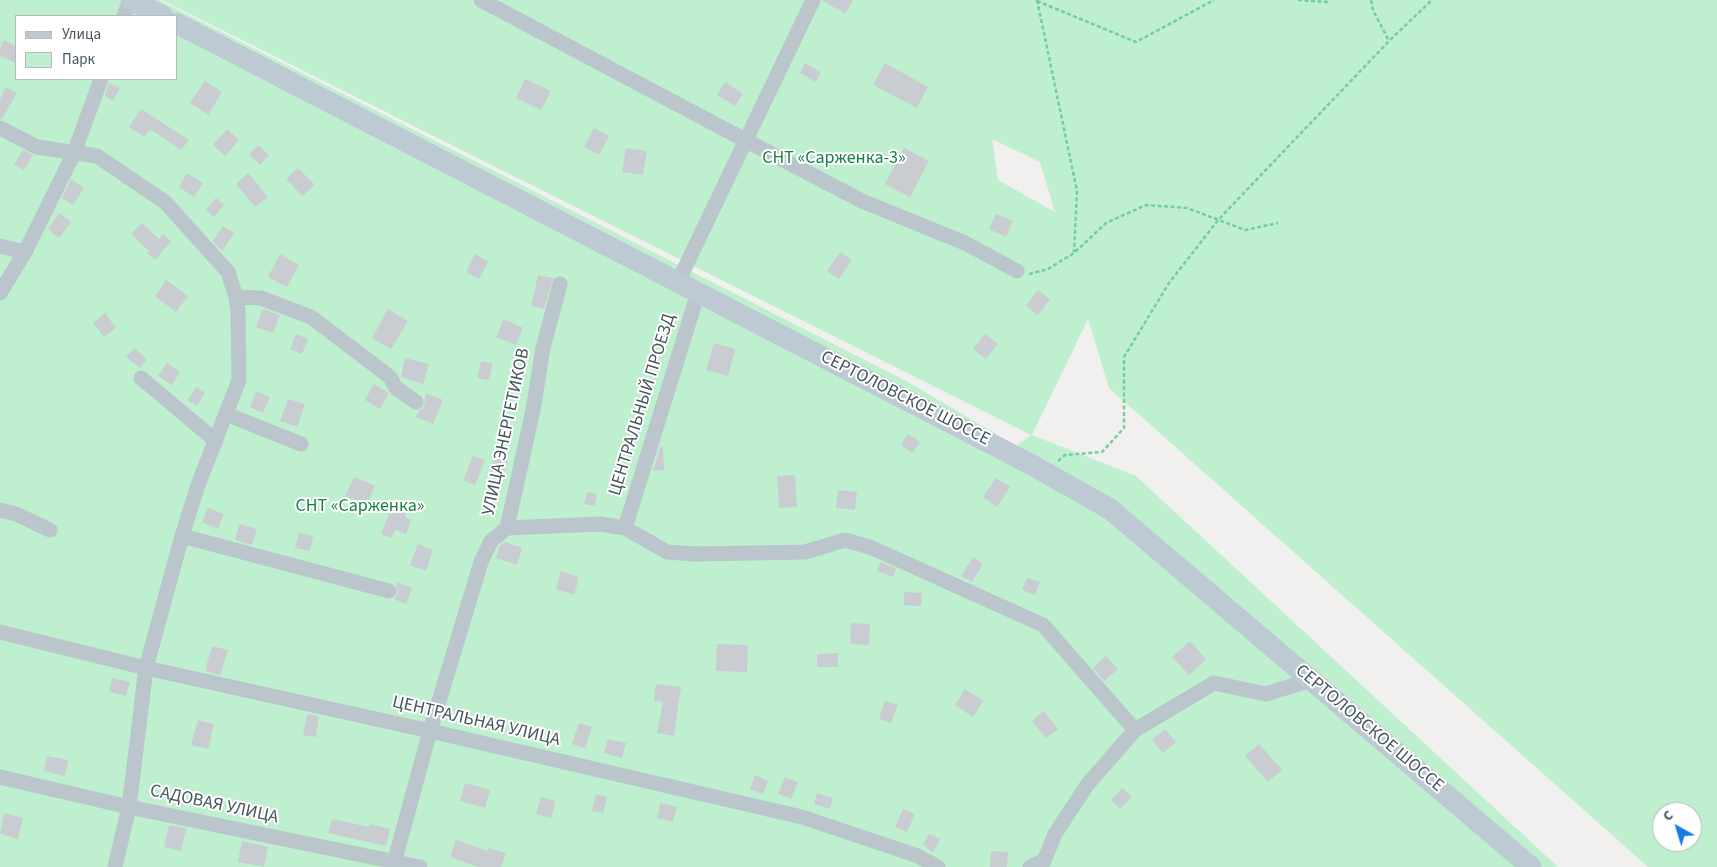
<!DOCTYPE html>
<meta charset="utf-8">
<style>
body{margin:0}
#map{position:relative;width:1717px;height:867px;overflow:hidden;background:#f2efef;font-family:"Source Sans 3",sans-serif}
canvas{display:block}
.legend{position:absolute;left:15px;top:15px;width:162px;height:65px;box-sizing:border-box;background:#fff;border:1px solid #b5bbbe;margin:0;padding:6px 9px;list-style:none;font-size:15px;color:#47545d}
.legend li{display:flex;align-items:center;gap:10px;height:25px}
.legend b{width:25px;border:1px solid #b5bbbe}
.north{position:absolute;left:1652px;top:802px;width:50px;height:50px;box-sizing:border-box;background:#fff;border:1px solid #b5bbbe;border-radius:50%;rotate:321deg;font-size:14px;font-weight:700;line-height:20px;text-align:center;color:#47545d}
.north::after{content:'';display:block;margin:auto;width:18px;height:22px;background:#197ce2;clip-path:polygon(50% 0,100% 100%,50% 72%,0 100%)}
</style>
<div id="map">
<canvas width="1717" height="867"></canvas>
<ul class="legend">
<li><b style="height:6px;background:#bdc9d3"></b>Улица</li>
<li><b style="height:14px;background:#beefce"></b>Парк</li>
</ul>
<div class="north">С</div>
</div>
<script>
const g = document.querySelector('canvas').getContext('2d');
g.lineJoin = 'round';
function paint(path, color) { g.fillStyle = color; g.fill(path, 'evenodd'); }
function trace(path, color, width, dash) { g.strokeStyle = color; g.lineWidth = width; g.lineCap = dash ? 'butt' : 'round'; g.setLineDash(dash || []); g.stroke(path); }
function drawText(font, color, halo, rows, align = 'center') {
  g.font = font + ' "Source Sans 3",sans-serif'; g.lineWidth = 4; g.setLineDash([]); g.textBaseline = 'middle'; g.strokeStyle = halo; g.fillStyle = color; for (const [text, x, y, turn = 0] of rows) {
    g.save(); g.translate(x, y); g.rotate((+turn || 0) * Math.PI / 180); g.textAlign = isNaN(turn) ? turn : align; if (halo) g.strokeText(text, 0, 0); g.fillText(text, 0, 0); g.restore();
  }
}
paint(new Path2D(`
 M0 0H159L908 382 1016 446 1031 435 162 0H1717V867H1648L1109 388 1088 319 1032 435 1136 476 1558 867H0ZM16 16H176V79H16ZM992 139 1040 162 1055 212 998 180ZM1662 812H1692V842H1662Z`), '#beefce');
paint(new Path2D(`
 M822 0H853L845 14Z
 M4 40 16 46V63L0 56V48Z
 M805 63 821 72 816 82 800 73Z
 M885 63 928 87 917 108 873 85Z
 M525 79 551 91 541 110 516 98Z
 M205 81 222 92 208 115 190 103Z
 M725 82 743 94 735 106 717 95Z
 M109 83 120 88 113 101 105 96Z
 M6 87 17 93 2 119H0V99Z
 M141 109 189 140 181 150 150 129 144 137 129 127Z
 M594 128 609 136 599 155 584 147Z
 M227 129 239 140 225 156 213 145Z
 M258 145 269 155 260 165 249 154Z
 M626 148 647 151 643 175 622 172Z
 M904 148 929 161 910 197 885 184Z
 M23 150 33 155 24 170 14 164Z
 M298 168 315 185 302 196 286 179Z
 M187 173 203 183 194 197 179 187Z
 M248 173 268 197 255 207 236 184Z
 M71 179 84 188 73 205 62 198Z
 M216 198 224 205 214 217 206 210Z
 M60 213 71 222 59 238 48 229Z
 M996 214 1013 221 1006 237 989 229Z
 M142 223 159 239 163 234 171 241 155 260 147 253 149 251 131 234Z
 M223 226 234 233 222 251 213 241Z
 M840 252 852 260 839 279 827 271Z
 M280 254 299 265 287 287 268 277Z
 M475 254 488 262 479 279 466 272Z
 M538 275 553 278 544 309 531 306Z
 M166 280 188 296 176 312 155 296Z
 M1038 290 1050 299 1038 315 1026 306Z
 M263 309 280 315 273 333 256 327Z
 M388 309 408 321 391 349 372 338Z
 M105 313 116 328 104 337 93 323Z
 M504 319 523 328 516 345 496 337Z
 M296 334 308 339 302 354 290 349Z
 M985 334 998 344 986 359 973 349Z
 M714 343 735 349 728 376 706 370Z
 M134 348 147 359 140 368 126 357Z
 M405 358 429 364 423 384 401 377Z
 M481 361 493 363 489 380 477 378Z
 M167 363 180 372 172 385 158 376Z
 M374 384 389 393 380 409 365 400Z
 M196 387 205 392 197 406 188 400Z
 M256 391 270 397 263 413 250 407Z
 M426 393 443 400 433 424 416 417 419 411 424 407Z
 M288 399 305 404 297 427 280 421Z
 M908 434 920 442 912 453 901 445Z
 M660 447H663L664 470 653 471Z
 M496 455 508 459 503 476 490 471Z
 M473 456 485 460 475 485 463 480Z
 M795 475 797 507 779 508 777 476Z
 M354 477 375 486 366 505 345 496Z
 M996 478 1010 487 997 507 983 497Z
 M838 490 857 492 855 510 836 508Z
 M587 492 597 494 595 506 584 504Z
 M208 508 224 514 218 529 202 522Z
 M396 509 406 513 405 517 411 520 406 534 395 530 392 538 381 534 389 513 394 514Z
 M239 524 257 529 252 545 235 540Z
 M299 532 313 536 310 551 295 548Z
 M505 542 522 548 517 565 496 558 500 546Z
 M418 544 433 550 426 571 410 565Z
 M973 557 983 564 972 582 961 576Z
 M881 562 896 569 893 577 877 571Z
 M561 571 579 577 574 595 556 589Z
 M1027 578 1040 582 1035 595 1022 590Z
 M397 582 412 588 406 604 394 599 398 593 396 585Z
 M904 592 922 593 921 606 904 605Z
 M851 623 870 624 869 645 850 644Z
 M1190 641 1206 659 1189 675 1172 657Z
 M717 644 748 645 747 672 716 671Z
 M212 646 228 650 220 675 205 671Z
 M838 653V667H817V654Z
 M1106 656 1118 669 1104 681 1093 668Z
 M112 678 130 682 126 696 109 692Z
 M656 684 681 687 674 736 657 733 663 702 654 701Z
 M965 689 983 701 973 717 955 705Z
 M885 701 898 705 891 723 879 719Z
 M1044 711 1058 729 1046 738 1032 721Z
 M307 714 319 717 316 737 303 735Z
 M198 720 214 724 208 749 191 745Z
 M579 723 592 727 585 748 572 744Z
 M1165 729 1176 742 1163 753 1152 740Z
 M608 739 626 743 622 758 604 753Z
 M1259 744 1282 770 1268 782 1245 756Z
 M47 756 68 760 65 776 44 771Z
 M755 775 768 781 763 794 750 789Z
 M785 777 798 782 791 799 778 794Z
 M465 783 490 790 485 808 460 801Z
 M1122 788 1132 797 1120 809 1111 800Z
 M817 793 833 798 830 809 814 804Z
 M596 794 607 797 603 813 592 811Z
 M541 797 556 801 551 818 536 814Z
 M660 803 677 807 673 822 657 818Z
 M903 809 915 814 907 832 895 827Z
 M4 813 23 818 18 839 0 834Z
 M332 819 369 827 370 824 390 829 386 846 328 833Z
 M169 825 186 828 181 851 164 847Z
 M929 834 940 839 933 853 923 844Z
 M456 840 488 851 489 848 506 853 501 867H478L450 857Z
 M242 841 268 847 264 867 238 862Z
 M991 851 1008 852 1007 867H990Z`), '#c9cdd2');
trace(new Path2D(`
 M1037 0 1077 191 1074 252
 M1298 0 1328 2 1330 0
 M1371 0 1373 10 1389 41
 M1037 1 1136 42 1214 0
 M1029 274 1048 269 1074 253 1106 223 1146 205 1187 208 1245 230 1278 223
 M1058 461 1065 455 1102 452 1124 428V357L1169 283 1219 219 1389 41 1432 0`), '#76cd9d', 2.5, [4, 2.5]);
trace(new Path2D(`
 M481 0 745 140 862 201 965 243 1017 271
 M124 16 130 0
 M0 128 37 147 97 156 165 202 228 272 236 297 238 311 239 380 198 485 182 536 146 668 129 807 115 867
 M0 246 25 252
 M678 282 813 0
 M0 293 25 252 74 153 101 79
 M236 297 261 298 311 317 390 377 396 388 416 402
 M141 378 216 441
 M226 414 301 444
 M0 510 16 514 50 530
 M507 528 600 524 625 528 667 552 695 554 805 552 845 540 870 547 1043 625 1135 730
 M625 528 698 293
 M182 536 389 591
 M0 632 146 668 430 731 802 817 918 856 938 867
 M0 777 129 807 420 867
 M393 867 430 731 481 562 491 541 507 528 533 410 543 348 560 284
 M1030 867 1044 861 1055 834 1087 785 1135 730 1214 683 1266 694 1311 680`), '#bbc5cc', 15);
trace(new Path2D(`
 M131 0 163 16
 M176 23 1032 465 1110 509 1531 867`), '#bdc9d3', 21);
drawText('18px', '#177f45', '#fff', [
 ["СНТ «Сарженка-3»",834,159],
 ["СНТ «Сарженка»",360,507]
]);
drawText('18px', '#47545d', '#fff', [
 ["СЕРТОЛОВСКОЕ ШОССЕ",905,399,27],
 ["ЦЕНТРАЛЬНЫЙ ПРОЕЗД",643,405,-73],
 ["УЛИЦА ЭНЕРГЕТИКОВ",507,432,-78],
 ["ЦЕНТРАЛЬНАЯ УЛИЦА",476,722,13],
 ["СЕРТОЛОВСКОЕ ШОССЕ",1369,729,40],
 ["САДОВАЯ УЛИЦА",214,805,12]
]);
</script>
